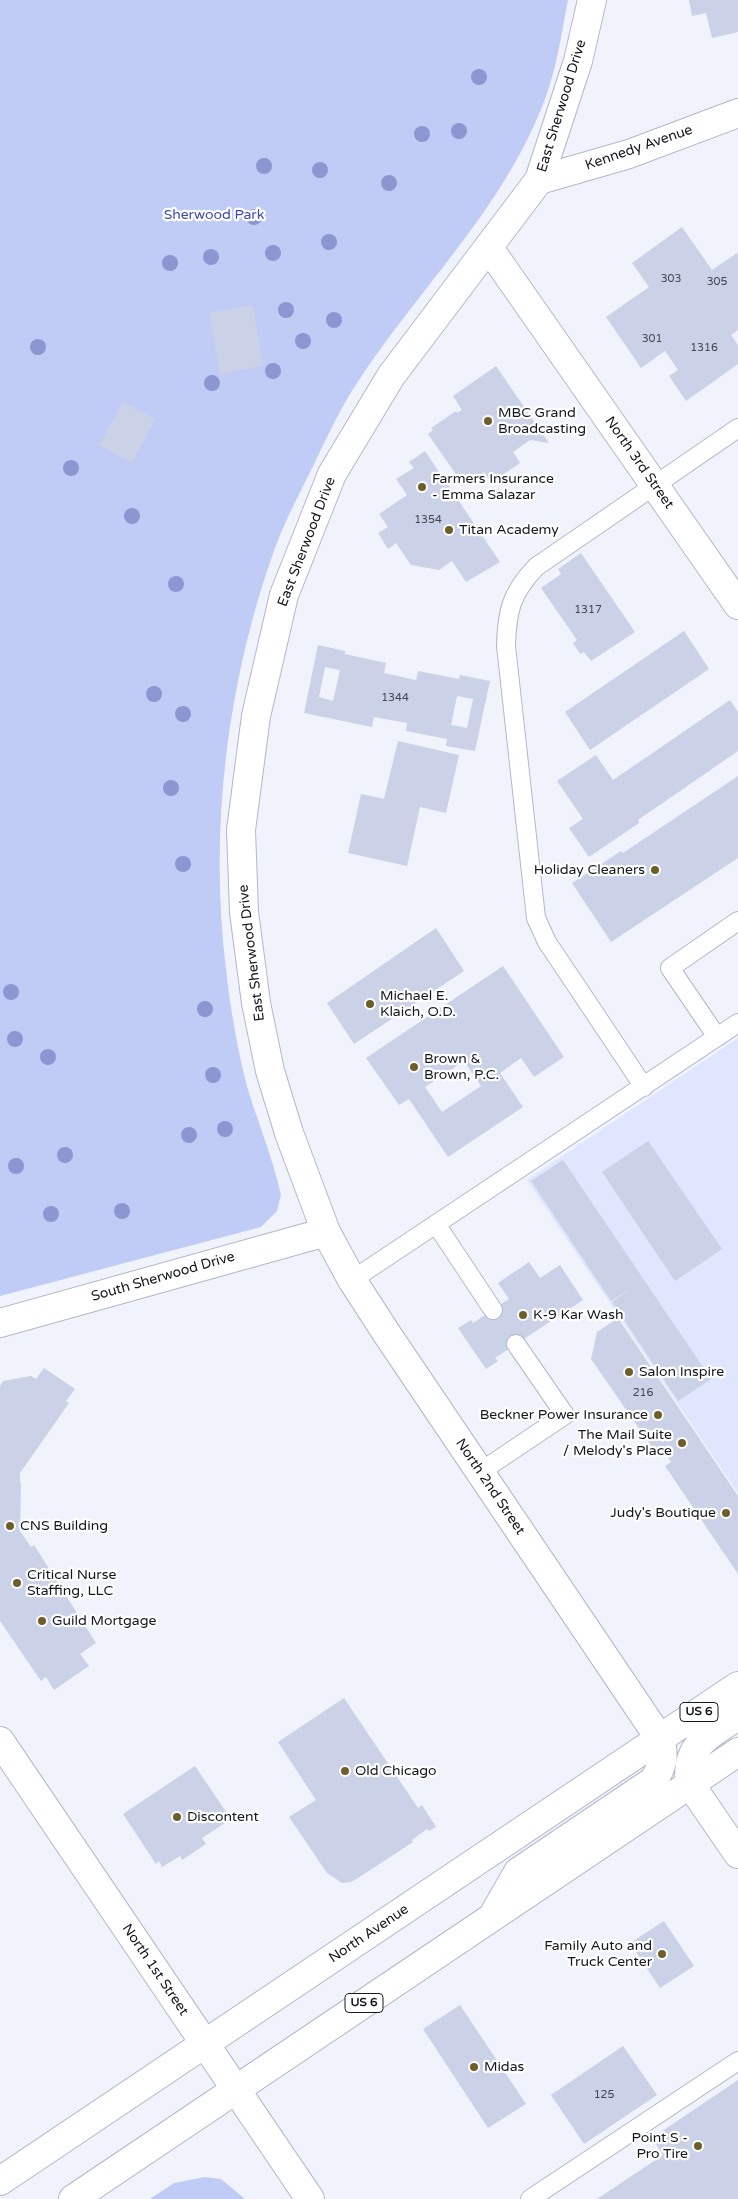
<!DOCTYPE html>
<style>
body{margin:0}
canvas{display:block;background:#f0f3fc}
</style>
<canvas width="738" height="2199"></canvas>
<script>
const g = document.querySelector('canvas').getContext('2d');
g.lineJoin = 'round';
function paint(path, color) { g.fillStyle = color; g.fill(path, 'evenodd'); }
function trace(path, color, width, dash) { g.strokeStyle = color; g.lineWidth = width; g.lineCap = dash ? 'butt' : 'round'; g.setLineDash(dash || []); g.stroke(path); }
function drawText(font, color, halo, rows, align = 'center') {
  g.font = font + ' "Varela Round",sans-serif'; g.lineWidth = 4.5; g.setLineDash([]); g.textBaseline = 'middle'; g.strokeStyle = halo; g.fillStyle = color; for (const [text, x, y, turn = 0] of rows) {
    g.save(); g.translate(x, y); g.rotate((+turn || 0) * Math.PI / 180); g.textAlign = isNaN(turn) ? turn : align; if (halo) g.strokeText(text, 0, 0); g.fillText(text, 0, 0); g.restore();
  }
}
paint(new Path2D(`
 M738 1038V1493L527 1180Z`), '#dfe6fd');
paint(new Path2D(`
 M0 0H568C561 36 556 73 542 107 501 210 419 289 359 380 342 405 329 433 316 460 302 489 286 518 275 548 227 681 209 829 226 969 230 1007 238 1053 248 1090 259 1125 273 1159 281 1195L277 1211 261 1227 0 1296Z
 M205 2177 221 2179 245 2199H150L174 2183Z`), '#c0ccf5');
paint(new Path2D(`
 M689 0H738V32L712 38 706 13 692 16Z
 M682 227 712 270 737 253 738 255V330L731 335 738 345V364L686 401 669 376 678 370 665 351 641 368 606 317 649 287 632 263Z
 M253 305 263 366 220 374 209 313Z
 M496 366 549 443 530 440 513 452 520 463 491 483 484 472 464 486 428 434 433 430 431 428 456 411 457 413 462 410 453 396Z
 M123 402 155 419 132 463 99 445Z
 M425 451 500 562 466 582 452 561 439 570 411 565 396 543 388 549 378 533 388 527 379 514 407 495 396 479 414 468 409 462Z
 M581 553 635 632 591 661 584 652 580 654 573 643 577 640 541 588 561 574 558 569Z
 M684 631 709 669 590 750 565 712Z
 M318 645 345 651V654L386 663 384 673 416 680 418 671 459 679 460 675 490 681 475 751 446 746 447 739 406 731 407 723 374 717 372 727 304 713ZM325 667 340 670 333 701 319 697ZM457 696 473 699 467 728 451 725Z
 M730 700 738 712V751L638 820 639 823 589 857 569 828 583 819 557 781 596 755 613 780Z
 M398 741 459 755 446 813 420 807 407 866 348 853 361 794 384 799Z
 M738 776V858L611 942 572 883 621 851 623 853Z
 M436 928 464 971 354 1044 327 1003Z
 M503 966 564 1057 534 1077 521 1058 500 1073 523 1107 448 1157 409 1099 399 1105 366 1058ZM464 1061 481 1086 442 1112 425 1087Z
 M648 1141 722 1249 675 1281 602 1172Z
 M563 1160 711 1379 678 1401 612 1302 634 1286 611 1301 531 1181Z
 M529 1262 540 1278 560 1265 583 1300 495 1358 498 1361 486 1369 458 1328 471 1320 473 1323 509 1299 498 1283Z
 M618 1318 738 1496V1574L665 1466 671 1462 661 1446 654 1450 591 1359 597 1332Z
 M44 1368 75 1389 66 1401 69 1403 20 1473V1483H21L20 1531 31 1547 34 1545 96 1643 80 1654 89 1666 54 1690 46 1677 41 1681 0 1621V1386L3 1381 31 1376 36 1379Z
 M344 1698 418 1808 422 1805 436 1827 429 1831 427 1829 412 1840 413 1842 358 1878 351 1882 342 1883 327 1873 289 1817 316 1800 278 1742Z
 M195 1766 231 1819 202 1838 206 1844 182 1860 180 1856 162 1867 159 1861 156 1864 123 1814Z
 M664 1921 694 1966 660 1988 630 1943Z
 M460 2005 526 2104 488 2128 423 2029Z
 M623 2046 657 2095 584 2144 551 2095Z
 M738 2080V2199H597L663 2155 652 2138Z`), '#cbd1e6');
const service = new Path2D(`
 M717 1037 670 968 738 921
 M644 1087 547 942 536 918 506 646C507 611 511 593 536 567L738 428
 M436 1224 493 1310
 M352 1280 738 1023
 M480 1472 565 1415 516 1344
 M530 2199 738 2061`);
const minor = new Path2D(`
 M592 0 578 61 539 180 391 376 332 474 284 595 256 716 241 830 244 912 256 1003 270 1071 289 1133 326 1232 352 1280 387 1334 660 1739
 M539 180 629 154 738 113
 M489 248 738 605
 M0 1323 326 1232
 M690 1784 738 1854`);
const secondary = new Path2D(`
 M0 1741 310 2199`);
const primary = new Path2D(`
 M690 1784C684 1745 710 1734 738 1716
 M495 1912 518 1872 653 1781C663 1767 665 1755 660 1739
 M0 2181 738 1686
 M73 2199 738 1752`);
trace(service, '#b2b8cc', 20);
trace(minor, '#b2b8cc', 30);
trace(secondary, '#b2b8cc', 30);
trace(primary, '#b2b8cc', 30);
trace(service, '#fff', 18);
trace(minor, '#fff', 28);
trace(secondary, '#fff', 28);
trace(primary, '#fff', 28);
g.fillStyle = '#8c96d1';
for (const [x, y] of [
 [479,77],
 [459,131],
 [422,134],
 [264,166],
 [320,170],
 [389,183],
 [254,217],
 [329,242],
 [273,253],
 [211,257],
 [170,263],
 [286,310],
 [334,320],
 [303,341],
 [38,347],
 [273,371],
 [212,383],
 [71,468],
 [132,516],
 [176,584],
 [154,694],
 [183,714],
 [171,788],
 [183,864],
 [11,992],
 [205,1009],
 [15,1039],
 [48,1057],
 [213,1075],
 [225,1129],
 [189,1135],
 [65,1155],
 [16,1166],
 [122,1211],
 [51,1214]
]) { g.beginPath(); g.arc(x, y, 8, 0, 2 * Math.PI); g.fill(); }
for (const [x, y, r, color] of [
 [488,421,5,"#6e5e2b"],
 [422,487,5,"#6e5e2b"],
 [449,530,5,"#6e5e2b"],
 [655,870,5,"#6e5e2b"],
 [370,1004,5,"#6e5e2b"],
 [414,1067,5,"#6e5e2b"],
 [523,1315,5,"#6e5e2b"],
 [629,1372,5,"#6e5e2b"],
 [658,1415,5,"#6e5e2b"],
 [682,1443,5,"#6e5e2b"],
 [726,1513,5,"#6e5e2b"],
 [10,1526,5,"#6e5e2b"],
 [17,1583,5,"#6e5e2b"],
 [42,1621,5,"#6e5e2b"],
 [345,1771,5,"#6e5e2b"],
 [177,1817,5,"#6e5e2b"],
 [662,1954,5,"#6e5e2b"],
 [474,2067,5,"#6e5e2b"],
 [698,2146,5,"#6e5e2b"]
]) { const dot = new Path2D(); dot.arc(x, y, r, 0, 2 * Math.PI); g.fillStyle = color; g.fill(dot); trace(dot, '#fff', 2); }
drawText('11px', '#434651', null, [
 ["303",671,279],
 ["305",717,282],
 ["301",652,339],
 ["1316",704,348],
 ["1354",428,520],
 ["1317",588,610],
 ["1344",395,698],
 ["216",643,1393],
 ["125",604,2095]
]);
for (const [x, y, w] of [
 [699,1712,38],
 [364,2003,38]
]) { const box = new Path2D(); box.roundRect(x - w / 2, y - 9.5, w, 19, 4); g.fillStyle = '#fff'; g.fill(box); trace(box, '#16181f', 1); }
drawText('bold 12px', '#16181f', null, [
 ["US 6",699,1712],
 ["US 6",364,2003]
]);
drawText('14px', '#16181f', '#fff', [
 ["East Sherwood Drive",562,106,-73],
 ["Kennedy Avenue",639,148,-19],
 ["North 3rd Street",639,463,55],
 ["East Sherwood Drive",307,542,-69],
 ["East Sherwood Drive",252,953,-97],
 ["South Sherwood Drive",163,1277,-16],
 ["North 2nd Street",490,1487,56],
 ["North Avenue",369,1934,-34],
 ["North 1st Street",155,1970,56]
]);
drawText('14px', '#3b4aad', '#fff', [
 ["Sherwood Park",214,215]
]);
drawText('14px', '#16181f', '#fff', [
 ["MBC Grand",498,413],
 ["Broadcasting",498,429],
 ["Farmers Insurance",432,479],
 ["- Emma Salazar",432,495],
 ["Titan Academy",459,530],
 ["Holiday Cleaners",645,870,"right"],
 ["Michael E.",380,996],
 ["Klaich, O.D.",380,1012],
 ["Brown &",424,1059],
 ["Brown, P.C.",424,1075],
 ["K-9 Kar Wash",533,1315],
 ["Salon Inspire",639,1372],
 ["Beckner Power Insurance",648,1415,"right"],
 ["The Mail Suite",672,1435,"right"],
 ["/ Melody's Place",672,1451,"right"],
 ["Judy's Boutique",716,1513,"right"],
 ["CNS Building",20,1526],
 ["Critical Nurse",27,1575],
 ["Staffing, LLC",27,1591],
 ["Guild Mortgage",52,1621],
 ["Old Chicago",355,1771],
 ["Discontent",187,1817],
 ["Family Auto and",652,1946,"right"],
 ["Truck Center",652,1962,"right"],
 ["Midas",484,2067],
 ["Point S -",688,2138,"right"],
 ["Pro Tire",688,2154,"right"]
], 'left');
</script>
